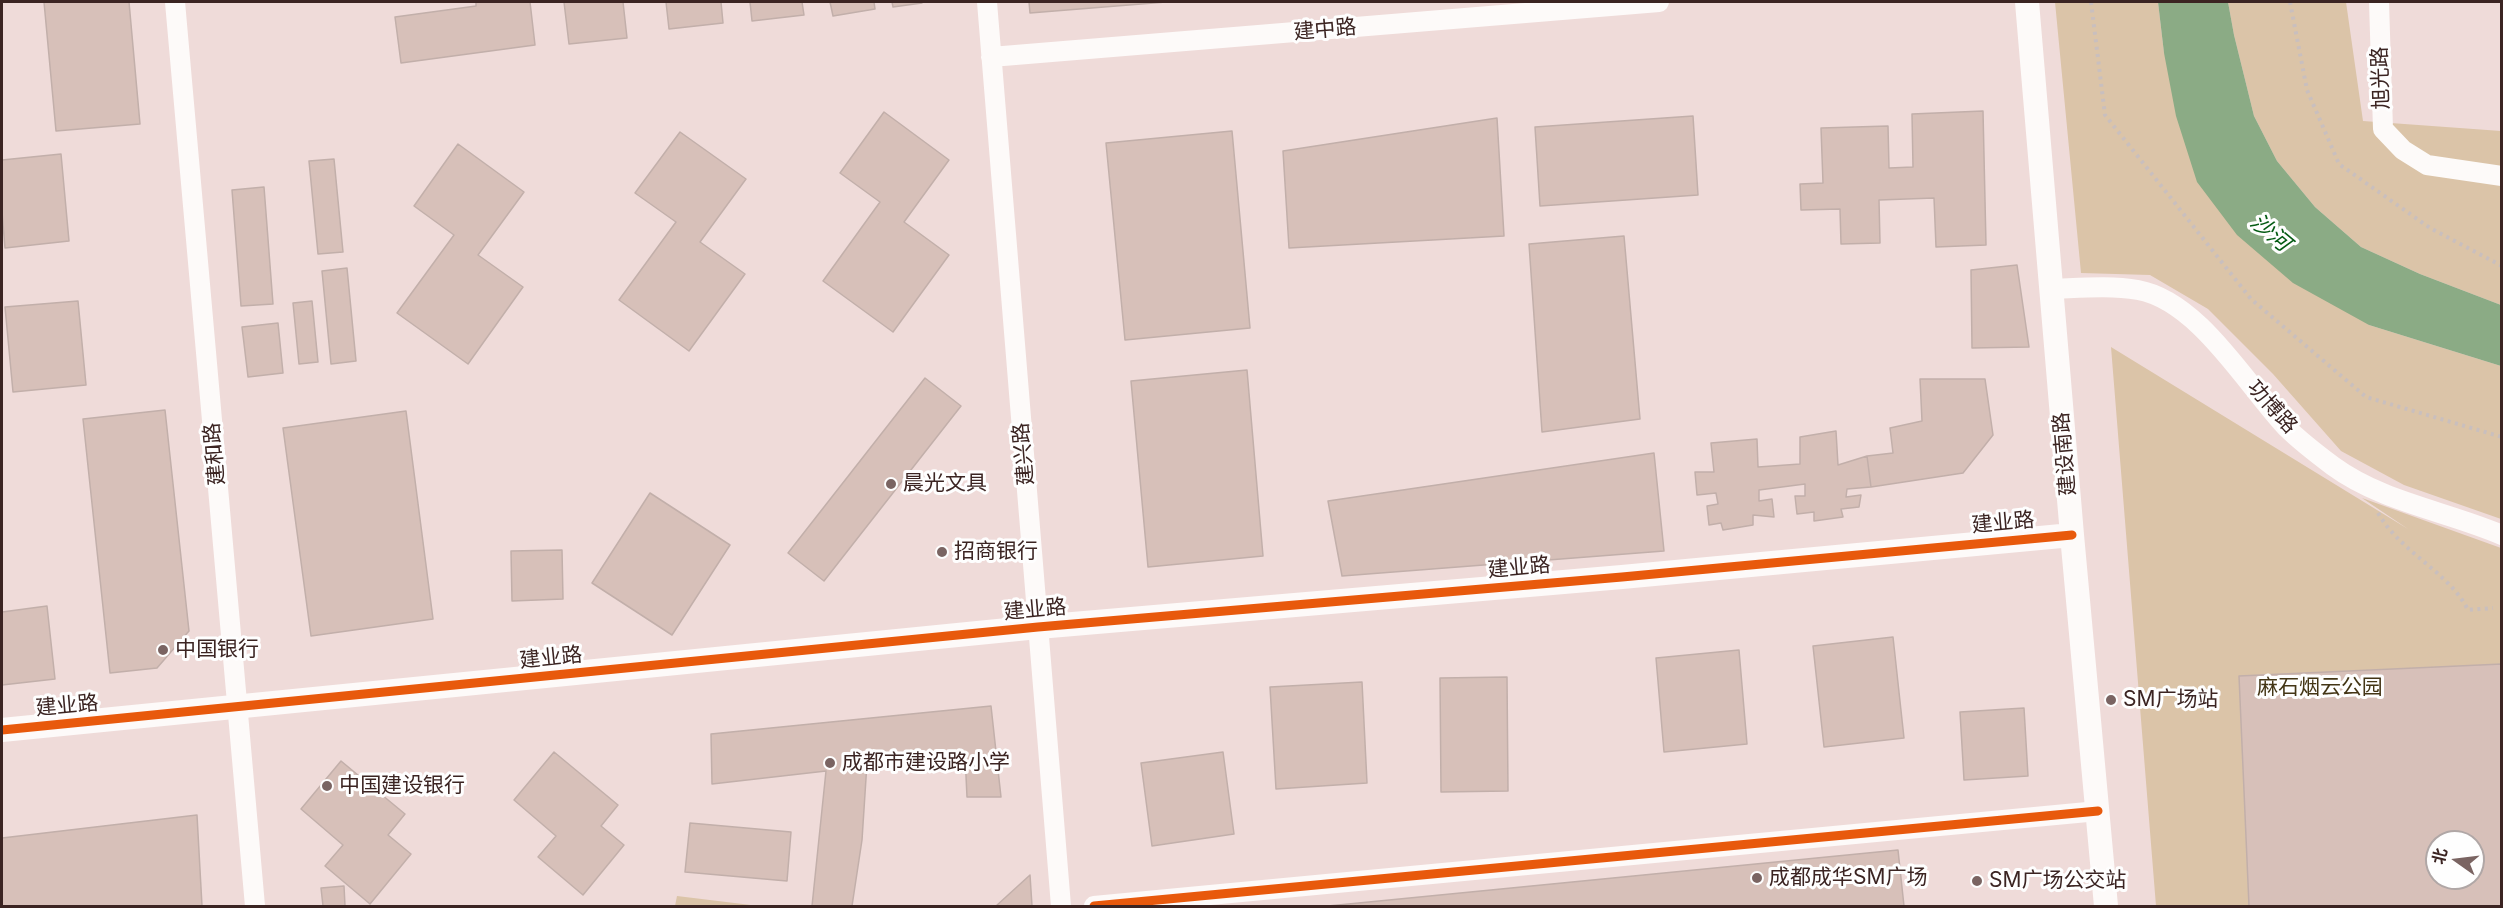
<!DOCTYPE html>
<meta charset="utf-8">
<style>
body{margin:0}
#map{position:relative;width:2503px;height:908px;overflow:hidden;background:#efdbd9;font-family:Inter,"Noto Sans SC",sans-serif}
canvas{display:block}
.frame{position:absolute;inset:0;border:3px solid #3b2422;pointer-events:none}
.north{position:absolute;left:2425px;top:830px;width:60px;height:60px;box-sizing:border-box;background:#fefefe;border:2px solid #b0a7a6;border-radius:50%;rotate:284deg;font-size:16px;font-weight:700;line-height:24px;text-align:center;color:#3b2422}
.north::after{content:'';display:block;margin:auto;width:21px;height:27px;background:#7a6462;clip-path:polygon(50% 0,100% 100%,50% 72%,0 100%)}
</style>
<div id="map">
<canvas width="2503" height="908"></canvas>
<div class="frame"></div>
<div class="north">北</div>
</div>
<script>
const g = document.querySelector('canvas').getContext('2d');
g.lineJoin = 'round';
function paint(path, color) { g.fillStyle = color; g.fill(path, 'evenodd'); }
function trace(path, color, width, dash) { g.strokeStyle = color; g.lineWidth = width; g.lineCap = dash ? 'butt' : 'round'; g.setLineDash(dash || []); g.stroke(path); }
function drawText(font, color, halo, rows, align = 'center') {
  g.font = font + ' Inter,"Noto Sans SC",sans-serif'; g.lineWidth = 6; g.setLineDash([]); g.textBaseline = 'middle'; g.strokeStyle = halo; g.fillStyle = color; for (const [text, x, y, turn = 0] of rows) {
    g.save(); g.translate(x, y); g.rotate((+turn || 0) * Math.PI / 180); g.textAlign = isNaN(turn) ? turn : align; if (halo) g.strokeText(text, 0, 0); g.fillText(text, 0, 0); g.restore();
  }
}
paint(new Path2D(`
 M2055 2H2158L2164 53 2369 325 2501 366V519L2404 485 2341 451 2273 374 2208 309 2150 275 2081 273Z
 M2228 2H2346L2363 121 2501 131V305L2420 274 2361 247 2315 207 2277 161 2254 116 2234 35Z
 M2111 347 2408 529 2362 498 2501 548V906H2156ZM2437 842H2473V878H2437Z
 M677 896 759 906H675Z`), '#dbc4a8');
paint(new Path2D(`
 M2158 2H2228L2234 35 2254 116 2277 161 2315 207 2361 247 2420 274 2501 305V366L2369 325 2293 283 2237 235 2197 182 2176 116 2164 53Z`), '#8bab85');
const building = new Path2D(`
 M44 2H129L140 124 56 131Z
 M476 2H530L535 45 401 63 395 17 476 6Z
 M564 2H623L627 38 569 44Z
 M666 2H721L723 23 669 29Z
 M750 2H802L804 15 752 21Z
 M830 2H874L875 9 833 16Z
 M892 2H922V3L893 7Z
 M1029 2H1166L1030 13Z
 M1983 111 1986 245 1936 247 1934 198 1879 200 1880 243 1841 244 1840 209 1801 210 1800 184 1823 183 1821 128 1888 126 1889 168 1913 167 1912 114Z
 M884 112 949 160 904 222 949 255 893 332 823 281 880 202 840 173Z
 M1693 116 1698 195 1540 206 1535 127Z
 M1497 118 1504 236 1289 248 1283 151Z
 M1232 131 1250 328 1125 340 1106 143Z
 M680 132 746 179 700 242 745 274 689 351 619 300 676 222 635 193Z
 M458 144 524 192 478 255 523 287 468 364 397 313 454 235 414 206Z
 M61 154 69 241 5 248 2 212V160Z
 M334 159 343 252 318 254 309 161Z
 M264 187 273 304 241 306 232 190Z
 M1624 236 1640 419 1542 432 1529 244Z
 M2017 265 2029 347 1972 348 1971 270Z
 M347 268 356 361 331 364 322 271Z
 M78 301 86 385 13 392 5 307Z
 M312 301 318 362 299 364 293 303Z
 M278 323 283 373 248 377 242 327Z
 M1247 370 1263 556 1148 567 1131 381Z
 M925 378 961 406 824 581 788 553Z
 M1920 379H1985L1993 435 1963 473 1871 487 1867 456 1893 453 1890 428 1922 421Z
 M165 410 189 631 157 668 110 673 83 419Z
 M406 411 433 619 311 636 283 428Z
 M1836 431 1838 465 1867 456 1871 487 1847 489 1846 497 1861 495 1859 507 1841 509 1843 517 1814 521V512L1797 514 1795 496H1805V484L1759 490V501L1772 499 1774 517 1753 515V525L1723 530 1721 523 1709 525 1707 506 1718 504 1716 493 1697 495 1695 472H1714L1711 443 1757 439 1758 467 1800 464V437Z
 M1654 453 1664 551 1342 576 1328 501Z
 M650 493 730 545 672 635 592 583Z
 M562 550 563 599 512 601 511 551Z
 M47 606 55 679 2 685V612Z
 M1893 637 1904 738 1824 747 1813 646Z
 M1739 650 1747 744 1664 752 1656 658Z
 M2502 664V906H2249L2239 676ZM2437 842H2473V878H2437Z
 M1507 677 1508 791 1441 792 1440 678Z
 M1362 682 1367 783 1276 789 1270 687Z
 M991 706 1001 797H967L965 755 867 763 862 840 852 906H812L826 771 712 784 711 734Z
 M2024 708 2028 776 1964 780 1960 712Z
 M554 752 618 805 601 826 624 845 583 895 538 857 556 836 514 800Z
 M1223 752 1234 834 1152 846 1141 763Z
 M341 761 405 814 388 835 411 854 370 904 325 866 343 845 301 809Z
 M197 815 202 906H2V838Z
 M690 823 791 832 787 881 685 872Z
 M1898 850 1904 906H1328Z
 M1030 875 1032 906H996Z
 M344 886 345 906H323L321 888Z`);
paint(building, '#d7c0b9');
trace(building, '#c2afaa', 1.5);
trace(new Path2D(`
 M2091 2 2105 115 2251 299 2366 397 2502 437
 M2290 2 2307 90 2339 164 2430 228 2502 266
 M2378 513C2401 553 2449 572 2468 610L2493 608`), '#c9bfbe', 4, [3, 4.5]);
trace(new Path2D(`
 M175 2 255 906
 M987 2 1061 906
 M2379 2 2383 129 2403 150 2427 165 2502 176
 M991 57 1659 2
 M2051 289C2080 288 2110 285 2138 290 2199 301 2247 386 2287 428 2300 441 2317 454 2333 466 2382 502 2446 511 2502 535
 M1094 906 2098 811`), '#fdfaf9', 20);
trace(new Path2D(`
 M2027 2 2072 535 2106 906
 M2 730 1038 627 1622 577 2072 535`), '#fdfaf9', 24);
trace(new Path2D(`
 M2 730 1038 627 1622 577 2072 535
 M1094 906 2098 811`), '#e8590c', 9);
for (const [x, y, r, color] of [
 [891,484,6,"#7a6462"],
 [942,552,6,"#7a6462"],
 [163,650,6,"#7a6462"],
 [2111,700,6,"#7a6462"],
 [830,763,6,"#7a6462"],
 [327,786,6,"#7a6462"],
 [1757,878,6,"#7a6462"],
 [1977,881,6,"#7a6462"]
]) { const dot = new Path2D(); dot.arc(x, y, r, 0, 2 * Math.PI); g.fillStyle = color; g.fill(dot); trace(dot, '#fefefe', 2); }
drawText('21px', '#3b2422', '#fefefe', [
 ["建中路",1325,30,-5],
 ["旭光路",2381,78,-92],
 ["功博路",2272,407,48],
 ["建和路",215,454,-95],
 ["建兴路",1024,454,-95],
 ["建设南路",2065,454,-95],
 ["建业路",2003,523,-5],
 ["建业路",1519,568,-5],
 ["建业路",1035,610,-5],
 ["建业路",551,658,-6],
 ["建业路",67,706,-5]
]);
drawText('21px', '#3b2422', '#fefefe', [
 ["晨光文具",903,484],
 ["招商银行",954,552],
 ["中国银行",175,650],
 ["SM广场站",2123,700],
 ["成都市建设路小学",842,763],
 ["中国建设银行",339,786],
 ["成都成华SM广场",1769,878],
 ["SM广场公交站",1989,881]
], 'left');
drawText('21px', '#433515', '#fefefe', [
 ["麻石烟云公园",2320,688]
]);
drawText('italic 22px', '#045b13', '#fefefe', [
 ["沙河",2270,233,40]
]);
</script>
